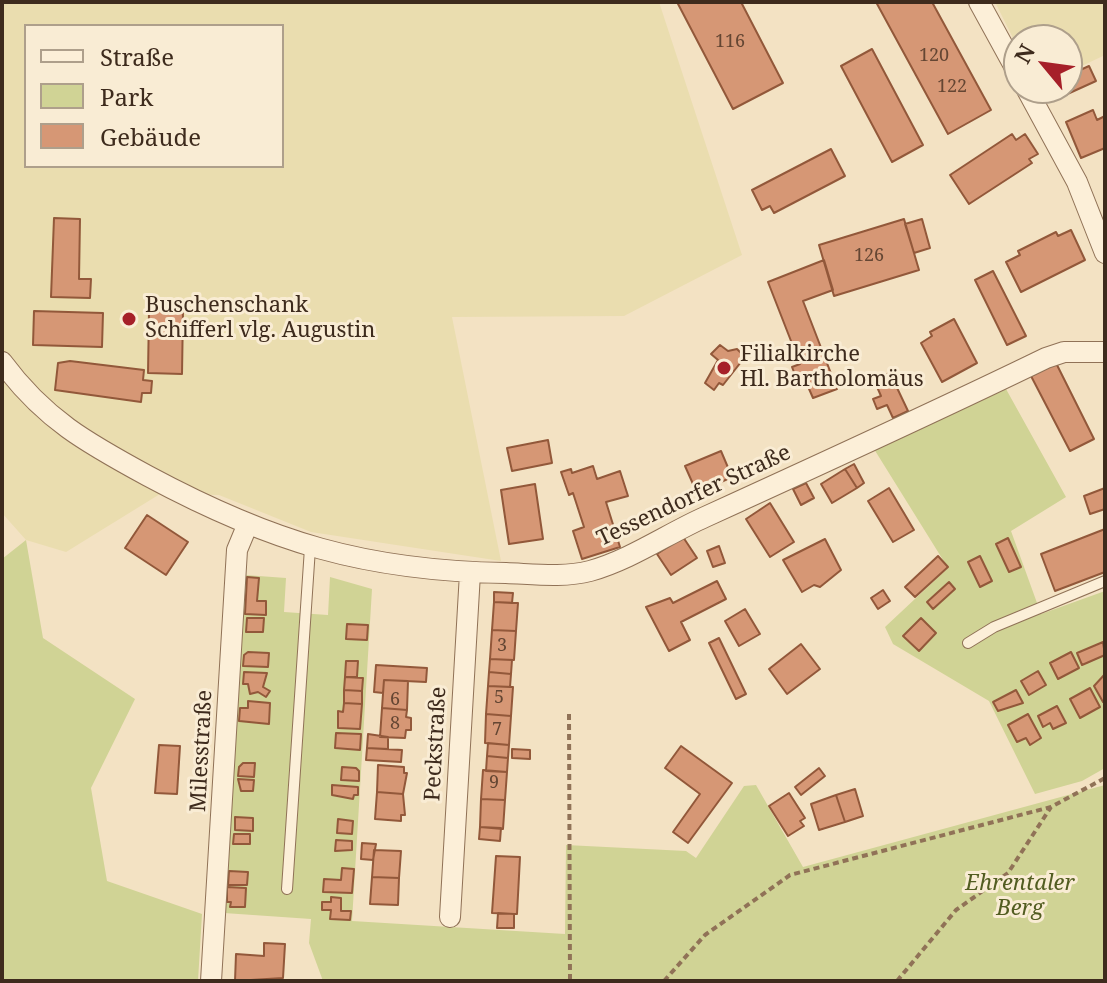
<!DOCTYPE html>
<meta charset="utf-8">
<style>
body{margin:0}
#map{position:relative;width:1107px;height:983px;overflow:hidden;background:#f3e2c3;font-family:"Noto Serif",serif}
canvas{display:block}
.frame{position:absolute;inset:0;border:4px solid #3e2b1d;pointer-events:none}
.legend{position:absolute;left:24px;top:24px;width:260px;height:144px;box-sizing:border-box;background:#f9ecd4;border:2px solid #ae9f8b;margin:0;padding:10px 14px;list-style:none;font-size:24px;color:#3e2b1d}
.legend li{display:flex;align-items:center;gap:16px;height:40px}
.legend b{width:40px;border:2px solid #ae9f8b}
.north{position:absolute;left:1003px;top:24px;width:80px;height:80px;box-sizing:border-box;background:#f9ecd4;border:2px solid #ae9f8b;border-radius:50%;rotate:299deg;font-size:22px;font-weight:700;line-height:32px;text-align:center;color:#3e2b1d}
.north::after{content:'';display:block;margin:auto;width:28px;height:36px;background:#a62029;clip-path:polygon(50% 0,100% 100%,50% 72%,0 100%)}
</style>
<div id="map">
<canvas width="1107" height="983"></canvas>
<div class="frame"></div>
<ul class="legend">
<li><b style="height:10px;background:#fcefd8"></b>Straße</li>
<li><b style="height:22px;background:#d0d395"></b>Park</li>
<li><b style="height:22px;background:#d69775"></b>Gebäude</li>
</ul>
<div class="north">N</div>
</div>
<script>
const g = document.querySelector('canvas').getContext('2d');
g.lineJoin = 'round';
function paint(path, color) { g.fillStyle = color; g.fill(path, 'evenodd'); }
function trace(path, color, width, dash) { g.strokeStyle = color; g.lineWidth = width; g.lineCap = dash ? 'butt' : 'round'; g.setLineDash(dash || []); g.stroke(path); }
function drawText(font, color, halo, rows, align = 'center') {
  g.font = font + ' "Noto Serif",serif'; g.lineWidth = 6; g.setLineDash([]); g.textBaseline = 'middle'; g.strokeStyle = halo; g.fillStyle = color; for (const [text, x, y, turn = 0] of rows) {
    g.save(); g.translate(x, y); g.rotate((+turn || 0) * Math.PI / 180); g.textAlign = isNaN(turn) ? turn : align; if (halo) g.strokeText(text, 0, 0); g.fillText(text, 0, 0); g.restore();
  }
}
paint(new Path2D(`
 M2 2H659L742 255 624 316 452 317 501 561 311 532 219 495 160 494 66 552 26 540 2 513ZM26 26H282V166H26Z
 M995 2H1105V55L1067 73V40H1019V50Z`), '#eaddaf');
paint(new Path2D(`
 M1006 389 1066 497 1011 531 1041 614 1105 591V768L1082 781 1035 794 989 701 893 644 885 627 948 568 874 449Z
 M26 540 43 638 135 699 91 788 107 881 202 914 198 981H2V559Z
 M245 575 286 578 284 612 328 615 330 577 372 589 352 921 565 934 566 845 686 851 696 858 744 786 756 785 803 867 1105 785V981H323L309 943 311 919 224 913Z`), '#d0d395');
const building = new Path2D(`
 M677 2H741L783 83 733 109Z
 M876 2H932L991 110 948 134Z
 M872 49 923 145 892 162 841 66Z
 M1089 66 1096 81 1052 101 1046 88H1067V76Z
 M1093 110 1097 120 1105 116V148L1081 158 1066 122Z
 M1012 134 1016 140 1025 134 1038 154 1029 159 1032 163 969 204 950 175Z
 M831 149 845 176 774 213 770 206 762 210 752 190Z
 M54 218 80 219 79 279H91L90 298 51 297Z
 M904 219 919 270 834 296 819 245Z
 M922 219 930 248 914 253 905 224Z
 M1071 230 1085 260 1021 292 1006 262 1020 255 1018 251 1056 232 1058 236Z
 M824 260 833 290 803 301 837 389 813 398 806 382 799 385 792 367 800 364 768 282Z
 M993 271 1026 336 1007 345 975 280Z
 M34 311 103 313 102 347 33 345Z
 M149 311H183L182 374 148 373Z
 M954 319 977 363 942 382 921 343 932 336 930 332Z
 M720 345 728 351 737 349 742 354 741 362 723 385 719 383 714 390 705 383 718 360 711 354Z
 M70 361 144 370 143 380 152 381 151 393H142L141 402 55 390 58 363Z
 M1056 363 1094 439 1070 451 1031 376Z
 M890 373 908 411 893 418 887 405 877 409 873 399 881 396 874 380Z
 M548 440 552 463 512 471 507 448Z
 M721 451 732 477 697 493 685 466Z
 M854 464 864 483 857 488 845 469Z
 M593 466 597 479 620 471 628 496 606 502 620 547 582 559 573 531 584 527 573 493 569 495 561 472 571 469 572 473Z
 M845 469 857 488 832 503 821 484Z
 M806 483 814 498 801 505 793 489Z
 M535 484 543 539 509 544 501 490Z
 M889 488 914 530 893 542 868 501Z
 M1105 488V509L1090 514 1084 496Z
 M770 503 794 542 770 557 746 519Z
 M147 515 188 542 166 575 125 548Z
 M1105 529V572L1055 591 1041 554Z
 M683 537 697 558 671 575 657 554Z
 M1008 538 1021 567 1009 572 996 544Z
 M825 539 841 570 820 587 814 585 802 592 783 560Z
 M719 546 725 563 713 567 707 551Z
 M938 556 948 567 915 597 905 587Z
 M980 556 992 581 980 587 968 562Z
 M247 577 259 578 257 601H266V615L245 614Z
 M717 581 726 599 681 622 690 640 669 651 646 607 670 598 673 603Z
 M949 582 955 589 933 609 927 602Z
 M883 590 890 601 878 609 871 598Z
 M494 592 513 593 512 603 494 602Z
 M494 602 518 603 516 631 492 630Z
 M745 609 760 634 739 646 725 621Z
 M247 618H264L263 632H246Z
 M921 618 936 633 919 651 903 636Z
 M347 624 368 625 367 640 346 639Z
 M492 630 516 631 514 660 490 659Z
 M719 638 746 694 736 699 709 643Z
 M1103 642 1105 655 1082 665 1077 653Z
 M801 644 820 669 787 694 769 669Z
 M248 652 269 653 268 667 243 666 244 655Z
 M1071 652 1079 668 1058 679 1050 663Z
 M490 659 512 660 511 674 489 672Z
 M346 661H358L357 677H345Z
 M376 665 427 668 426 682 384 680 383 693 374 692Z
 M1038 671 1046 685 1029 695 1021 681Z
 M244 672 267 673 263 687 270 691 266 697 258 692 250 694 248 684H243Z
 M489 672 511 674 510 687 488 686Z
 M1105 674V701L1103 702 1094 686Z
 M345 677 363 678 362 691 344 690Z
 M384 680 408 681 407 710 382 708Z
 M488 686 513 687 511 716 486 714Z
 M1090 688 1100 707 1080 718 1070 699Z
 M344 690 362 691V704L344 703Z
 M1016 690 1023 703 998 711 993 702Z
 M248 701 270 703 269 724 239 721 240 708H248Z
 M344 703 362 704 360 729 338 728V711L343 712Z
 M1057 706 1066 723 1053 729 1050 723 1043 727 1038 716Z
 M382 708 407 710 406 717 411 718V730H406L405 738 380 737Z
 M486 714 511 716 509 745 485 743Z
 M1028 714 1041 738 1030 745 1026 738 1017 742 1008 725Z
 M336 733 361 734 360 750 335 748Z
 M368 734 388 737V749L367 748Z
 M488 743 509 745 508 758 487 756Z
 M159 745 180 746 177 794 155 793Z
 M681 746 732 783 688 843 673 832 700 794 665 768Z
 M367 748 402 750 401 762 366 760Z
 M512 749 530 750V759L512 758Z
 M487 756 508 758 507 772 486 771Z
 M243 763H255L254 777 238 776 239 767Z
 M378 765 404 767V773H407L403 794 377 792Z
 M342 767 356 768 359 771V781L341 780Z
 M819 768 825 776 801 795 795 787Z
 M483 770 507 772 505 800 481 799Z
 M238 779 254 780 253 791H241Z
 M332 785 358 787V795H354L353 799 332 795Z
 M855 789 863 816 845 822 836 795Z
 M377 792 403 794 405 815H401V821L375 819Z
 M789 793 805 818 800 821 804 826 788 836 769 806Z
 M836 795 845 822 819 830 811 804Z
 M481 799 505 800 503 829 480 827Z
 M235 817 253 818V831L235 830Z
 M338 819 353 821 352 834 337 833Z
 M480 827 501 828 500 841 479 839Z
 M234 834H250V844H233Z
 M336 840 352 841V850L335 851Z
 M362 843 376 844 373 860 361 859Z
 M374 850 401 851 399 878 372 877Z
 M496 856 520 857 517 914 492 913Z
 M342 868 354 869 352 893 323 892 324 879 341 880Z
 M229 871 248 872 247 885H228Z
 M372 877 399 878 398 905 370 904Z
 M227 887 246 888 245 907H230L231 902H227Z
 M331 897 341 898V911H351L350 920 330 919 331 910H322V902H331Z
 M498 913 514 914V928H497Z
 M264 943 285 944 283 978 235 981 236 954 264 956Z`);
paint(building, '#d69775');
trace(building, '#92583a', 2);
const lane = new Path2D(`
 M968 643 994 627 1105 581
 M287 889 310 548`);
const street = new Path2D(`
 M979 2 1019 75
 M1026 88 1077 182 1105 253
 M2 362C44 419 87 443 148 476 271 542 365 571 506 573 533 574 564 578 590 571 630 560 667 534 705 517 819 465 933 413 1046 358L1064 352H1105
 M450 917 470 573
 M211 981 237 550 247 526`);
trace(lane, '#907257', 12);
trace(street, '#907257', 22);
trace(new Path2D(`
 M569 714 570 981
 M664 981 705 935 790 875 1051 807 1105 778
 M897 981 956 910 1008 873 1051 807`), '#907257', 4, [6, 4]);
trace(lane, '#fcefd8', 10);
trace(street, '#fcefd8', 20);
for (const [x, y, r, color] of [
 [129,319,8,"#a62029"],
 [724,368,8,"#a62029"]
]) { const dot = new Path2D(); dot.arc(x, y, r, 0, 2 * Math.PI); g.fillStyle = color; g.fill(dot); trace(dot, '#f9ecd4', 3); }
drawText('18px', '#644633', null, [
 ["116",730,42],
 ["120",934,56],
 ["122",952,87],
 ["126",869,256],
 ["3",502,646],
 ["5",499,698],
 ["6",395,700],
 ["8",395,724],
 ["7",497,730],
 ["9",494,783]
]);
drawText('22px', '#3e2b1d', '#f9ecd4', [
 ["Buschenschank",145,306],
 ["Schifferl vlg. Augustin",145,331],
 ["Filialkirche",740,355],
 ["Hl. Bartholomäus",740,380]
], 'left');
drawText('22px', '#3e2b1d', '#f9ecd4', [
 ["Tessendorfer Straße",694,496,-25],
 ["Peckstraße",436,744,-87],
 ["Milesstraße",202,751,-87]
]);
drawText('italic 22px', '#525d21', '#f9ecd4', [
 ["Ehrentaler",1020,884],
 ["Berg",1020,909]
]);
</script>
